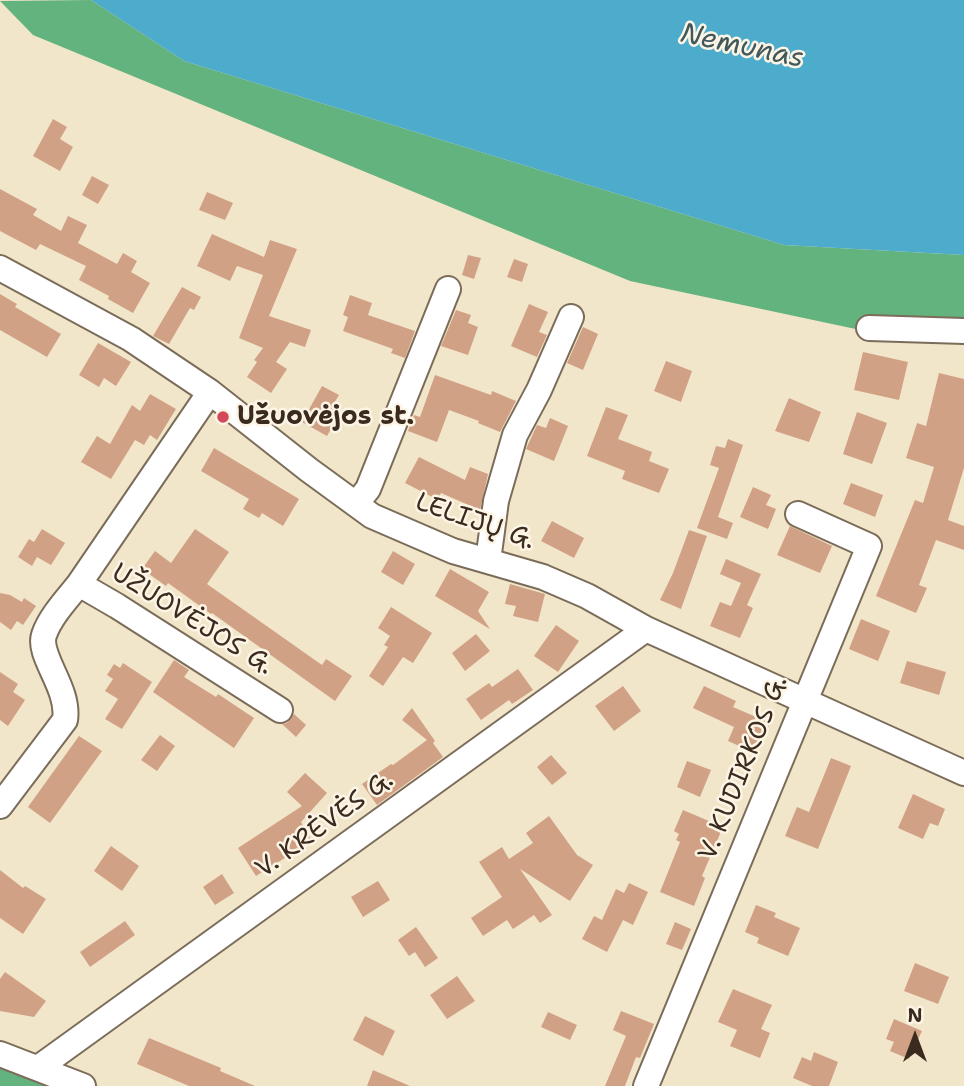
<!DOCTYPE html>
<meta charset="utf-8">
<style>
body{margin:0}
#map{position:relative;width:964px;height:1086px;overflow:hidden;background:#f2e6ca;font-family:"Shantell Sans",sans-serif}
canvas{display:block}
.north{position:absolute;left:880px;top:1002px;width:70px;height:70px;-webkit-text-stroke:5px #fcf5e5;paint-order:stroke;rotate:0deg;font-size:19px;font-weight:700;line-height:28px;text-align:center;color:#3b2a1e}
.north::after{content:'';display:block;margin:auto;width:24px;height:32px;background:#3b2a1e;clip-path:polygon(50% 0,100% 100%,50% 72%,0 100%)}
</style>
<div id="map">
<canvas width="964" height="1086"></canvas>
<div class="north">N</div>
</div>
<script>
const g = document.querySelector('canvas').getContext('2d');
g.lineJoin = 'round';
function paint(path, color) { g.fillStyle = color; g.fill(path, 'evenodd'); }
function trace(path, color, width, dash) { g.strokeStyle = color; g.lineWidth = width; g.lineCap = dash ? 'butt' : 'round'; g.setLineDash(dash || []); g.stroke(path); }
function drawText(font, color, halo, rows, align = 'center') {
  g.font = font + ' "Shantell Sans",sans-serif'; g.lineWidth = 5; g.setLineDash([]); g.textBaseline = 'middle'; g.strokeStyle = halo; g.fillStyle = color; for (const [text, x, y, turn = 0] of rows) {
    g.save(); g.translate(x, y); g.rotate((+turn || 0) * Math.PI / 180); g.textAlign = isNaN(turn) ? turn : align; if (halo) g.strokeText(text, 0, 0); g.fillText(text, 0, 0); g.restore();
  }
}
paint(new Path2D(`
 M91 0 184 61 784 245 964 255V336L879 334 630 281 33 35 0 1Z
 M0 1064 55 1086H0Z`), '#63b37e');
paint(new Path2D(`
 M91 0H964V255L784 245 184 61Z`), '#4dabcc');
paint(new Path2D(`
 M53 119 67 127 60 139 73 147 60 171 33 156Z
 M92 176 109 185 98 204 82 195Z
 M0 189 37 209 33 215 61 231 68 216 87 225 78 243 117 264 123 253 137 261 131 272 150 283 133 313 108 299 109 296 79 280 86 266 40 244 36 250 0 231Z
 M207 192 233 203 225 220 199 210Z
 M212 234 264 257 270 240 297 249 269 316 311 330 305 347 290 342 276 362 287 369 271 393 247 377 257 362 254 360 263 348 239 338 263 275 237 266 230 281 197 266Z
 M468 255 481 258 474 279 462 275Z
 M514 259 528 264 522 282 507 277Z
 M182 287 201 297 194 310 190 308 169 344 153 336Z
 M0 294 17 304 15 307 61 334 47 357 0 330Z
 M350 295 372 303 368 315 415 331 405 358 391 353 393 349 343 331 348 317 343 315Z
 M529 304 548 312 539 332 547 335 537 357 511 346Z
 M456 310 471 315 468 323 478 327 468 355 441 346Z
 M583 327 598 334 583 370 567 363Z
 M98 343 131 362 116 386 104 378 99 387 79 375Z
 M863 352 908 362 899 400 854 390Z
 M666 361 692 371 681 402 654 391Z
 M939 373 964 379V468L948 520 964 526V550L936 540 919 585 927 588 916 613 876 596 915 500 923 503 934 467 906 458 917 423 926 426Z
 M435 375 491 395 492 391 516 401 500 432 478 423 479 421 449 410 437 442 408 431 414 415 420 417Z
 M322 386 339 395 331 408 340 413 327 436 302 422Z
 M150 394 176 409 157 440 150 435 144 445 135 440 111 479 81 462 97 436 110 444 132 405 140 411Z
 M789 398 821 412 809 442 775 431Z
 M606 407 628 415 618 439 652 452 649 461 669 469 659 493 622 479 625 471 587 456Z
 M857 412 887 423 872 464 843 454Z
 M550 418 568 426 554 461 526 449 537 425 546 428Z
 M728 439 743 445 718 517 733 523 727 539 697 528 719 468 710 465 716 446 725 448Z
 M214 448 299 499 283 526 262 513 259 518 243 509 249 499 201 471Z
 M419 457 465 480 470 467 488 474 480 510 441 493 438 500 405 483Z
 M851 483 883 495 875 517 843 504Z
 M753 487 771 495 766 505 776 509 768 529 740 517Z
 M552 521 584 538 574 558 541 541Z
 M790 526 832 546 820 573 777 555Z
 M42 529 65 543 51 565 37 557 32 566 18 557 29 539 34 542Z
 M195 529 229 552 207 584 322 665 326 659 352 676 335 701 212 613 211 614 168 583 166 586 142 569 155 551 171 563Z
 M689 530 707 536 681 609 660 600 673 573Z
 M393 551 415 564 403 585 381 572Z
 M726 559 761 574 747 605 753 608 740 638 710 626 720 602 731 606 741 583 720 574Z
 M450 569 489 592 478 611 490 629 435 596Z
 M510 584 545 594 538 622 513 616 516 606 505 604Z
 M0 593 10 595 22 602 24 598 36 606 23 625 17 621 11 630 0 622Z
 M391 607 432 633 413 663 403 657 383 686 369 676 388 647 384 645 390 636 378 628Z
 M861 619 890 631 878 661 849 649Z
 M556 625 579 641 558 672 534 656Z
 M476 634 490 651 465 671 452 653Z
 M174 660 189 670 184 677 216 697 218 694 254 718 234 748 153 692Z
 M907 661 946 672 939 695 900 683Z
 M123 663 152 682 122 729 105 719 118 699 105 691 113 679 107 675 114 664 120 668Z
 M518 669 533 690 512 704 509 700 481 720 466 699 489 683 492 687Z
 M0 672 18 684 13 692 25 700 8 726 0 720Z
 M623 686 641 711 614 731 595 706Z
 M704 686 736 701 733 707 770 723 757 754 728 741 734 727 693 708Z
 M412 708 435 741 433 743 443 757 377 805 362 784 391 764 393 765 427 740 402 720Z
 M294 714 306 725 296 737 282 724 287 723Z
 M160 735 175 746 157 771 141 760Z
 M79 736 102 751 50 823 28 807Z
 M551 755 567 773 552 785 537 767Z
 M831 758 851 766 818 849 785 836 797 807 809 812Z
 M687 761 711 770 700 797 677 787Z
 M305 773 327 793 301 822 312 841 256 876 238 848 302 806 287 792Z
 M913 794 945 809 938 826 930 823 923 839 898 828Z
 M683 810 723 827 702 876 705 878 694 906 660 892 680 842 676 840 679 834 674 831Z
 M549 816 577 855 593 865 570 901 520 869 552 915 540 923 534 915 513 929 507 920 483 936 471 918 502 897 479 862 502 847 509 859 533 843 526 833Z
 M111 846 139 866 122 891 94 871Z
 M0 870 23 888 25 886 46 899 23 934 0 918Z
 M222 874 234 893 215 905 203 887Z
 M378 881 390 900 363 917 351 897Z
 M629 883 648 892 633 925 623 920 607 952 582 939 594 916 602 920 616 889 624 893Z
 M756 905 776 913 774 917 800 928 788 956 757 943 759 938 745 932Z
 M125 921 135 935 90 967 80 952Z
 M675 922 691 929 682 950 666 944Z
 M416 927 438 958 425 967 415 952 409 956 398 940Z
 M915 963 949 977 938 1004 904 991Z
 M5 972 46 1001 34 1017 0 1011V979Z
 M457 976 475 1001 447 1019 430 995Z
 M733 989 772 1005 761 1029 770 1033 760 1058 730 1046 737 1030 718 1022Z
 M621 1011 654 1024 640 1058 636 1057 625 1086H605L626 1036 613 1030Z
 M548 1012 577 1025 570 1040 541 1027Z
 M365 1016 395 1031 383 1056 353 1040Z
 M894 1019 922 1031 909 1059 890 1051 894 1042 886 1039Z
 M149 1038 221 1068 220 1071 255 1086H189L137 1064Z
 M814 1052 838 1062 829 1086H812L793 1078 802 1057 811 1061Z
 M373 1070 410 1086H367Z`), '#d1a185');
const minor = new Path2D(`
 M0 268 131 339 210 392 309 470 372 516 453 551 543 577 587 596 646 629 964 773
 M869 328 964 331
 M356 504 368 489 448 289
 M488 561 496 501 515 435 539 390 571 317
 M79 584 210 392
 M0 806 65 720C70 688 37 656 44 635 50 617 67 599 79 584L117 606 280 710
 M0 1054 83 1086
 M38 1068 646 629
 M646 1086 869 546 798 514`);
trace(minor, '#7b6c5a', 28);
trace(minor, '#fff', 24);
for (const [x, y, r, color] of [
 [223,417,7,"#d1495b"]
]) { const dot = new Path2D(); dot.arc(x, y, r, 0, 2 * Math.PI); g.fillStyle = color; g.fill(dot); trace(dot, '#fcf5e5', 2.5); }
drawText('bold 26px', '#3b2a1e', '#fcf5e5', [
 ["Užuovėjos st.",237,417]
], 'left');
drawText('26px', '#3b2a1e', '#fcf5e5', [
 ["LELIJŲ G.",475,522,19],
 ["UŽUOVĖJOS G.",192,620,32],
 ["V. KUDIRKOS G.",744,768,-68],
 ["V. KRĖVĖS G.",325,825,-36]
]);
drawText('italic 28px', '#41575b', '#fcf5e5', [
 ["Nemunas",742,47,12]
]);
</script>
